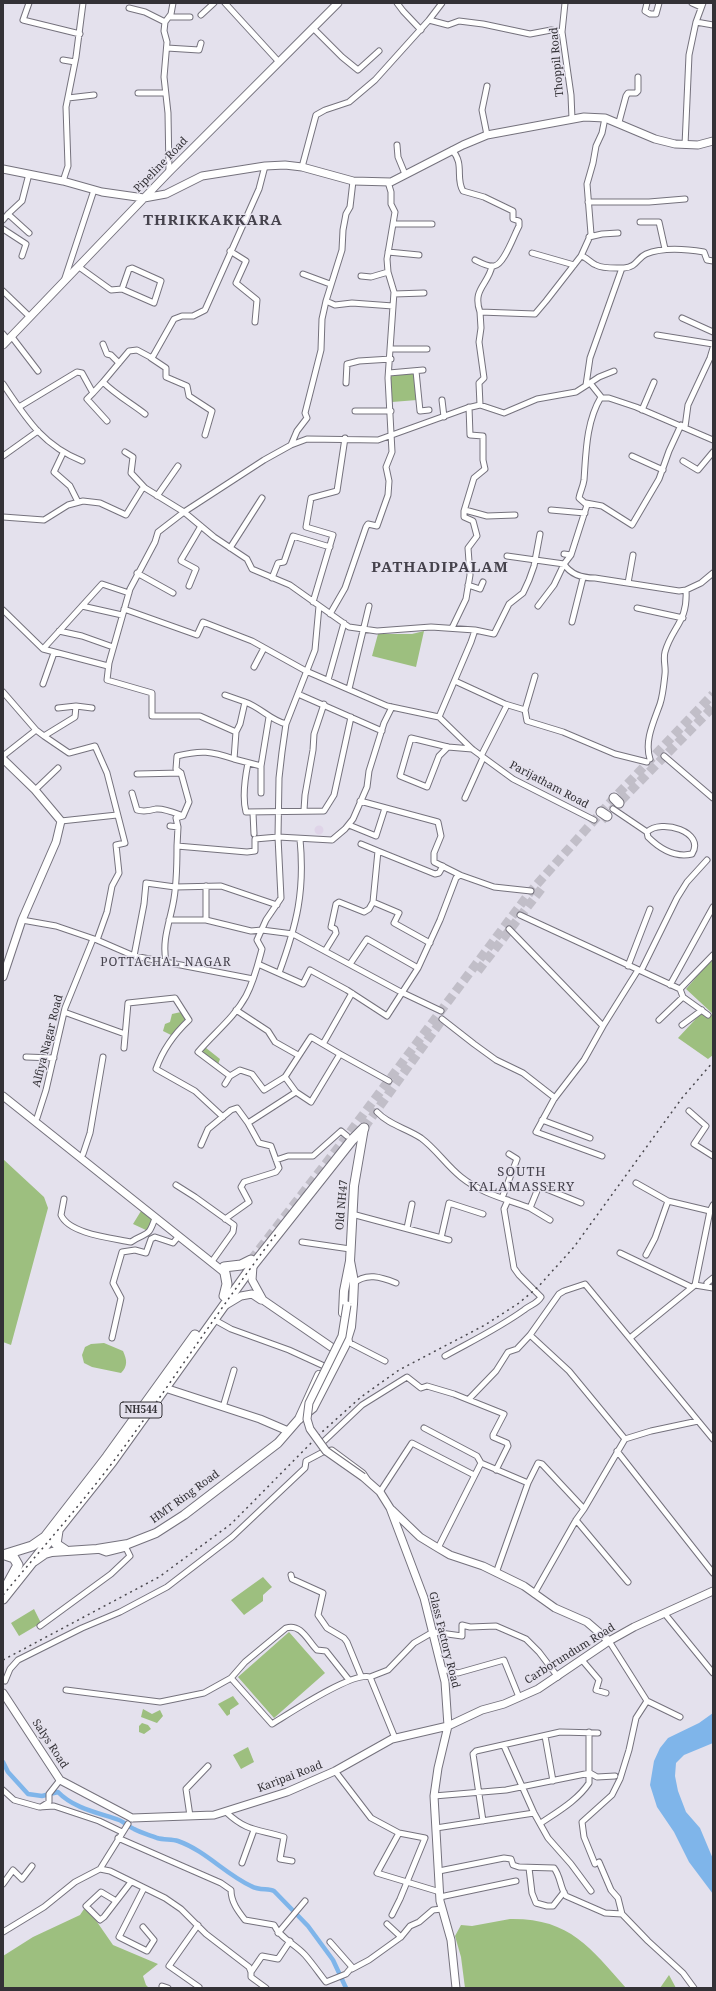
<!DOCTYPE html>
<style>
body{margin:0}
#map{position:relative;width:716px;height:1991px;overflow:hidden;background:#e4e1ed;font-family:"Noto Serif",serif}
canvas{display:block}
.frame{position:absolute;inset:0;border:4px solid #333136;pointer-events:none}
</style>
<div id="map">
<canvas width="716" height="1991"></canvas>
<div class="frame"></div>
</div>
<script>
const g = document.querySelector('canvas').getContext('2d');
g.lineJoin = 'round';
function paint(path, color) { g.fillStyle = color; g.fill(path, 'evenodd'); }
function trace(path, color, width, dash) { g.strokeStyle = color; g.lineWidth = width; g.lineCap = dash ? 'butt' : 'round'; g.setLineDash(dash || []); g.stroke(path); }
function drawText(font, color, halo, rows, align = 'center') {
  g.font = font + ' "Noto Serif",serif'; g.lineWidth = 3; g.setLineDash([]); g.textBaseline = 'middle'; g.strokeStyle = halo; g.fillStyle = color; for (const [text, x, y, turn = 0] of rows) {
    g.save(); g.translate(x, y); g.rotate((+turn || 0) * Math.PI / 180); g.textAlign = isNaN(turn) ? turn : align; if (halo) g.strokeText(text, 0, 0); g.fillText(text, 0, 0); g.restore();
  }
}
paint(new Path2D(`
 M314.5 830a4.5 4.5 0 1 1 9 0a4.5 4.5 0 1 1-9 0Z`), '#dfd4e8');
paint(new Path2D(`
 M415 372 417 400 392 402 390 374Z
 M424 631 416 667 372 656 378 634H412Z
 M712 959 713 960V1014L686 989Z
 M705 1009 713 1016V1055L708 1059 678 1038Z
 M181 1012 187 1019 171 1035 163 1031 165 1024 170 1022 172 1014Z
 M201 1044 220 1059 217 1067 197 1051Z
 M3 1159 44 1197 48 1208 11 1345 3 1342Z
 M141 1211 153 1220 148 1231 133 1224Z
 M104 1343 123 1351C127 1360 128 1366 121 1373L92 1367 84 1363 82 1355 85 1347 91 1344Z
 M263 1577 272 1587 263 1595V1601L244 1615 231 1600Z
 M34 1609 41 1623 19 1636 11 1623Z
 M289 1632 325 1673 274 1718 238 1677Z
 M233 1696 239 1704 230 1710V1714L227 1716 218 1704Z
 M143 1709 152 1714 160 1710 163 1716 157 1723 141 1717Z
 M142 1723 148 1725 151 1729 144 1734 139 1732V1726Z
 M248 1747 254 1762 241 1769 233 1755Z
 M86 1906 113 1945 158 1964 143 1976 146 1985 149 1988H3V1956L33 1937 80 1915Z
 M510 1919C569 1918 590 1947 626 1988H465L461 1957 455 1936 461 1925 472 1926Z
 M669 1975 676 1988H660Z`), '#9dbf7f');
paint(new Path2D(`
 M713 1713V1743L684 1755 676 1763 675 1776 678 1791 686 1812 700 1828 713 1859V1894L689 1862 674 1832 657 1807 650 1785 654 1761 660 1748 668 1738 699 1723Z`), '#7fb5ea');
trace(new Path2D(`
 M3 1762 8 1772 28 1794 42 1796 58 1792C73 1808 99 1813 119 1820 124 1822 129 1827 134 1829 141 1833 150 1835 157 1838 164 1840 172 1839 178 1841 206 1851 225 1874 251 1886 260 1891 268 1888 274 1891L308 1926 333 1960 346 1988`), '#7fb5ea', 4.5);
trace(new Path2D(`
 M602 820 713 707
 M478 971 542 888
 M364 1128 442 1020
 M251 1260 347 1136 531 891 614 798 713 694`), '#c1bec8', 9, [9, 4.5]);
const street = new Path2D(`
 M29 3 23 20 80 34
 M225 3 279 62
 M397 3 403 11 421 30
 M565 3 562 32 571 95 572 119
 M647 3 645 11 650 14H656L659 3
 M692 3 701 7
 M703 3 696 22 713 25
 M129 8 145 12 165 22
 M201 15 214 3
 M169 17H190
 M429 20 442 3
 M313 28 342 57 358 70 379 51
 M167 48 199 50 201 43
 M63 60 75 62
 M487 86 482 110 487 135
 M138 93H165
 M68 98 94 95
 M619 122 626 96 628 93H636L638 91V77
 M397 145 398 157 405 174
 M685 145 689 55 696 22
 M452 150C465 164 455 178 463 191L484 197 513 211V219L519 221V226C514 235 504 265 494 266 488 267 481 263 475 260
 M302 167 316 115 325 110 349 102 375 80 429 20 448 25 459 21 483 24 530 34 551 30 562 32
 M169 172 168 113 164 77 167 42 164 31 165 22 171 14 173 3
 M29 174 22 201 8 214 29 233
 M63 181 68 166 66 107 76 57 83 3
 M588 202H649L685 199
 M3 220 8 214
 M640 222H659L665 249
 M394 224H432
 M3 229 26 244 22 256
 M589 237 602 234 618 233
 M230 251 246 261 236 283 257 300 255 322
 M388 252 419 255
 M532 253 574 265
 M581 256C587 257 590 263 596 265 603 269 616 268 624 268 637 267 637 258 646 254 663 247 686 249 704 252L707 260 713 261
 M79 267 111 290 122 289 154 303 161 281 132 268 129 269 122 289
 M303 274 330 284
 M361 276 371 277 388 272
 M65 278 94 190
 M3 291 30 317
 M394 294 424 293
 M326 301 335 305 352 303 393 306
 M480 312C472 289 488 285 492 266
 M682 318 713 332
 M3 334 8 340
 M657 335 713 344
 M12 337 38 371
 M103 344 107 354 111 355 119 363
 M391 349H427
 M151 358 166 368V377L187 386 189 396 212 411 205 435
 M416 371 420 411 429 410
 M614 371 599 377 590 383 602 398H609L636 407 713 440
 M389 373 423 370
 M103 382 129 351 137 350 152 358 174 319 182 316H193L205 310 259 189 265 166
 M346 383 347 364 359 361 391 359
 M3 384C26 418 42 445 82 461
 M586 385 590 358 622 268
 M93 393 87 399 107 421
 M442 400 444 417
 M480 405 479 383 484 378 479 342 481 328 480 312 535 314 546 301 581 256 591 234 587 184 593 163 596 146 602 133 605 118
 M19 407 77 372 82 373 93 393 103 382C116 395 131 403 145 414
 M642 410 654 382
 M355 411H391
 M685 427 688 405 710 358 713 348
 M291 445 307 439 378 440 467 408 480 405 504 413 537 399 576 392 590 383
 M125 452 133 457 131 473 145 488
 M63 453 54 472 70 486 78 502
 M3 456 38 431
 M632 456 663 470
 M683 461 698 470 713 452
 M157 496 178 466
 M586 503 602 506 632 525 659 479 669 451 681 425
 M465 510 487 516 515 515
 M551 510 585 513
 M3 517 44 520 68 505 83 501 100 503 126 515 142 489 145 488 184 512 214 537 247 559 252 569 290 585 349 627 377 631 431 627 475 630 471 642 439 717
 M230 548 262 498
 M564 554 571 555 564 564C571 575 583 578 595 578L679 591 686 590 701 583 713 573
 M571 555 587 505 579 498C580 492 583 487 584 480 586 453 586 422 601 397
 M507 556 564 564 554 585 538 606
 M137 573 173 593
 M272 578 278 563 284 562 293 536 330 547
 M628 583 633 555
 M468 585 480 589 483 582
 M189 586 196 569 181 561V560L201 526
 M313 602 333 535 306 527 311 498 337 491 345 438
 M82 606 122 615
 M637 608 683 618
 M124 609 197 635 203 622 252 641 306 671 387 706 439 717 472 749 513 779 594 820
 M3 610 43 649 108 666
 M330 614 345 588 366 527 368 524 377 526 388 495 389 481 386 467 392 452 388 378 394 292 388 272 387 259 395 212 391 204V192L388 182
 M572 622 583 578
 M452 628 466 599 470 575 468 548 477 536 473 521 464 517V511L474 478 485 469 483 460V436L470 435 469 407
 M475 630 494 634 509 604 523 593 529 580 534 566 540 534
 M59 631 82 636 113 647
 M43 649 102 584 129 593
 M254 667 264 648
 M328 680 344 623
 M455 681 505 704 525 710 527 721 563 732 615 754 647 762
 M43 684 54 653
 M349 689 369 606
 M3 692 36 730 3 756
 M298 694 382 731
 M225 695 245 702
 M58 708 76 706 92 708
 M525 710 535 676
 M36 730 44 736 75 717 76 706
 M236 732 200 716H152V693L107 680 109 663 130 589 155 542 158 532 184 512 264 460 291 445 297 431 307 418 305 413 321 350 322 319 326 301 342 250 343 230 346 214 350 207 353 181
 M44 736 69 753 95 746 107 773 125 843 116 845 119 873 112 886 107 912 97 940
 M448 747 439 756 427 787 400 776 411 738 448 747 472 749
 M481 756 506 707
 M664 756 713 798
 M650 759C644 741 654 721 660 704 663 695 664 683 665 674 666 667 663 660 665 652 672 627 688 622 686 590
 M248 763C245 778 242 797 246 812L324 811 334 795 351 717
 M261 766 234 759 236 732 240 724 245 702C260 707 270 720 286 724
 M137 774 181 773
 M35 790 58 768
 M132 793 137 810C144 812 149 811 156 809 164 808 175 813 183 816
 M261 793V766L269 717
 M465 798 483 758
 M360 801 438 822 441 836 434 853V862L460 875
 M613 809 647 832 648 837C660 849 674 858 692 854 706 832 661 818 647 832
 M304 810 305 795 313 750 314 734 324 704
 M253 813 254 834
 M61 821 117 815
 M349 825 376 836 385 808
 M170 826 178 827
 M361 844 378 851
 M177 846 178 827 176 818 183 816 189 802 181 773 176 769 177 756C201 750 211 751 234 759
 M373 902 399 913 394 923 430 943
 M520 915 680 989 713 955
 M22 920 56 926 97 940 134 956 253 979
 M169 920H206L251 931 262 930 293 934 401 992 441 1011
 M206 920V886
 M509 929 603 1026 584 1060 554 1099 536 1132 602 1156
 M325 951 336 933 335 929 331 927 336 904 339 902 364 912 369 909 373 902 378 851 435 874 439 873 443 866
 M134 956 144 904 146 883 175 887 221 886 277 905
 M166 961C162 941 169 924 173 904 177 885 177 865 177 846L247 852 255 851V839L278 837 332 840 345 829 353 819 367 787 369 771 384 723 392 707
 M258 964 303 984 310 970 347 990 387 1016 418 968 440 920 456 878 460 875 494 887 531 891
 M350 964 367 939 418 968
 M628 966 650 909
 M641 971 677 898 687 882 707 860
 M279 973C297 924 305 891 300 839
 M670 985 713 907
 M680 989 683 997 708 1015
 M236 1010 268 1031 275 1042 298 1055
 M64 1012 125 1034
 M442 1019 474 1044 496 1060 523 1073 555 1098
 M659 1020 683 997
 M682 1025 702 1010
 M603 1026 638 970
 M323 1044 352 993
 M124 1048 128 1003 175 998 189 1020C173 1035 163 1049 156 1069L195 1091 223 1117
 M26 1057 54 1058
 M230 1076 198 1052C214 1033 234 1018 246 996 254 981 258 964 262 949L257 940 266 920 281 898 278 837 279 778 282 752 286 724 315 650 319 606
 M225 1084 230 1076 240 1070 252 1074 264 1090 285 1077
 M296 1092 285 1077 311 1037 340 1054
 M689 1111 706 1126 694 1144 713 1156
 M377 1112C389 1125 406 1128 421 1138 436 1149 446 1165 461 1177 482 1194 506 1199 530 1208L539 1186 581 1203
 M37 1118 46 1090 65 1008 93 939
 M542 1120 590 1138
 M248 1123 296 1092 311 1102 340 1054 389 1081
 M201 1145 208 1129 231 1110 237 1108 248 1123 259 1143 271 1146 279 1168 276 1172 244 1182 241 1187 249 1202 225 1219
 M83 1154 90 1133 103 1057
 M276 1160 288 1156H313L341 1131 347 1136
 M636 1183 668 1201 710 1211
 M176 1185 195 1197 234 1225 233 1232 213 1260
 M502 1198 517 1159 509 1154
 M64 1199 61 1215C69 1234 112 1238 131 1242 147 1231 148 1239 155 1218
 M530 1208 550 1220
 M352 1214 449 1240
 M407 1228 412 1204
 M441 1238 449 1203 483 1214
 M302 1242 350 1249
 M620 1253 691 1287
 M646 1255 655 1238 668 1201
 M707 1283 713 1278
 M353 1284C366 1272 381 1277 396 1283
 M695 1285 713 1288
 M213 1319 231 1329 289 1350 324 1366
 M530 1335 569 1371 625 1439
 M348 1337 350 1343 385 1361
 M112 1338 121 1298 113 1283 122 1252 135 1250 146 1253 151 1239 155 1237 173 1243 178 1237
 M630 1338 695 1285 710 1211 713 1205
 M445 1356C472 1341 499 1328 524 1310 530 1305 537 1304 541 1297L519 1275 514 1268 504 1209 508 1200
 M469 1399 496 1371 508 1352 517 1349 530 1335 559 1294 564 1291 585 1284 713 1439
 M223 1407 234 1370
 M424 1428 477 1456 481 1463
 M323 1442 362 1405 407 1377 421 1388 427 1386 454 1394 504 1414 493 1435V1437L507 1443 508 1446 496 1470
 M617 1451 713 1573
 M528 1483 538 1463 542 1464 584 1509 576 1520 534 1594
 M380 1492 412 1443 474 1475
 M584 1509 625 1439 651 1431 698 1421
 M576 1520 628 1582
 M438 1548 481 1463 528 1483 496 1573
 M291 1575 292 1579 323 1593 318 1615 327 1628 344 1638 347 1642 361 1676
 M665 1614 713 1673
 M40 1626 111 1574 130 1556 126 1548 106 1553 98 1550
 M609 1641 647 1701 680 1717
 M582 1660 599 1680 596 1690 606 1693
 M442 1669 458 1673 504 1660 519 1697
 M370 1677 388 1670 414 1643 433 1632 462 1636V1625L470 1627 496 1626 526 1639 539 1652 558 1677
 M231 1678 272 1724C290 1713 353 1671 370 1677L395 1738
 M5 1681 10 1669 18 1660 82 1628 120 1612 167 1587 232 1537 305 1468 306 1461 323 1452 332 1450 363 1473 367 1479
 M66 1690 160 1702 204 1693 231 1678 245 1662 286 1628C301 1623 308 1641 317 1650L326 1651 349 1680
 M545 1736 553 1781
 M504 1746 534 1813 548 1838 571 1864 591 1891
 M335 1771 371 1818 399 1833 425 1838 400 1899 392 1915
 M3 1790 14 1800 39 1807 54 1806 99 1821 122 1832
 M434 1796 506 1790 590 1773 597 1777 615 1776
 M41 1807 49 1802V1794L60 1780
 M226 1812C247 1832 258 1829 284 1837L280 1859 292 1861
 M190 1816 186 1789 208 1766
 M483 1821 473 1754 476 1751 560 1732 598 1733
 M541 1823C557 1812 578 1800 589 1783V1732
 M436 1828 534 1813
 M399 1833 377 1873 440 1892
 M118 1838 221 1883 231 1890C231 1902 238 1911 245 1920L274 1925C280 1938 295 1944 305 1955 312 1963 319 1973 326 1982L346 1974 352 1967 330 1942
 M599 1862 611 1890 618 1898 622 1914
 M242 1863 254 1830
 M595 1864 584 1837 582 1822 612 1795 620 1779 629 1750 636 1718 647 1701
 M529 1868 532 1893 536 1903 547 1906H553L564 1892
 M100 1869 110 1871 165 1898 181 1909 206 1934 249 1967 251 1972V1977L266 1988
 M439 1871 504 1858 511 1859 513 1865 519 1867 554 1868C561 1877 560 1888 566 1896L605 1913 622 1914 648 1941 683 1973 694 1988
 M3 1884 13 1870 22 1879 32 1866
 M440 1897 516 1881
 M116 1901 101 1892 86 1906 100 1920 104 1917 131 1882
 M387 1924 401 1937
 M198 1925 169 1966 199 1987
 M143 1927 154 1940 147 1951 119 1937 144 1888
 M3 1932 44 1907 75 1882 100 1869 128 1824
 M278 1933 305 1901
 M352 1969 369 1960 401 1937 410 1926 419 1922 433 1910 442 1909
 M251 1972 262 1956 278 1959 290 1941
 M162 1986 168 1988`);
const secondary = new Path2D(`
 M3 169 63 181 102 192 144 198 166 194 202 176 265 166 285 165 302 167 353 181 391 182 463 145 487 135 584 117 605 118 655 139 675 144 698 145 713 141
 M3 345 169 172 338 3
 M3 759 35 790 61 821 56 842 22 920 3 977
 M3 1096 225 1273
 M253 1266 252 1280 263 1300 340 1353
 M226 1305 241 1296 252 1294 261 1300
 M165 1388 260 1419 288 1431
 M363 1477 380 1492 390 1508 424 1598 445 1682 448 1726 438 1768 434 1796 440 1901 451 1940 456 1988
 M392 1510 420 1537 438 1548 450 1555 483 1566 524 1586 555 1608 587 1622 609 1641
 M3 1693 60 1780 132 1818
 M132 1818 214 1815 287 1792 335 1771 392 1739 448 1726 482 1710 504 1704 538 1689 609 1641 634 1627 713 1591`);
const primary = new Path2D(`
 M343 1313 344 1291 350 1261 354 1186 364 1128
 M299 1419 319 1375
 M35 1561 45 1554 52 1552 97 1549 128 1544 156 1533 184 1515 278 1443 298 1420 313 1408 345 1346 351 1327 353 1304 354 1282 350 1261`);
const highway = new Path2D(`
 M614 798 619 803
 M601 812 607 816
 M224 1267 241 1265 251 1260
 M224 1296 227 1284 225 1273
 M58 1531 56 1544 65 1550
 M3 1555 32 1546 45 1537 107 1457 195 1335
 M5 1555 14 1558 18 1565 6 1587
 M3 1599 112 1462 253 1265 352 1140 364 1128`);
trace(street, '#75727d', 7);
trace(secondary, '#75727d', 9);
trace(primary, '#75727d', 10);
trace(highway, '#75727d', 11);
trace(street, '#fff', 5);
trace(secondary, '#fff', 7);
trace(primary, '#fff', 8);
trace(highway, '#fff', 9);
trace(new Path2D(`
 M3 1595C43 1547 85 1500 122 1450 175 1378 223 1303 277 1233
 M3 1660 159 1577 231 1524 322 1432 361 1397 399 1370 485 1325 519 1303 538 1287 574 1247 682 1098 713 1062`), '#4b494f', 1.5, [2, 4]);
const secondaryBridge = new Path2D(`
 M347 1305 342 1336 309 1403 307 1419 310 1429 326 1451 363 1477`);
trace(secondaryBridge, '#75727d', 9, []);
trace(secondaryBridge, '#fff', 7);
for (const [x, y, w] of [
 [141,1410,42]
]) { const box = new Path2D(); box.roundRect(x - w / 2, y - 8, w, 16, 3); g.fillStyle = '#e4e1ed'; g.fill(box); trace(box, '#333136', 1); }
drawText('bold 10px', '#333136', null, [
 ["NH544",141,1410]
]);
drawText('11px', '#333136', '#e4e1ed', [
 ["Thoppil Road",557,62,-95],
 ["Pipeline Road",161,165,-46],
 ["Parijatham Road",549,785,28],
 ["Alfiya Nagar Road",48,1041,-76],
 ["Old NH47",342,1205,-85],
 ["HMT Ring Road",185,1497,-36],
 ["Glass Factory Road",444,1640,76],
 ["Carborundum Road",570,1654,-32],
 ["Salys Road",50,1744,57],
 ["Karipai Road",290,1777,-21]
]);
g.letterSpacing = '1px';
drawText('12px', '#45424c', '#e4e1ed', [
 ["POTTACHAL NAGAR",166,963]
]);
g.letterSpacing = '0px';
g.letterSpacing = '1px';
drawText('13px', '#45424c', '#e4e1ed', [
 ["SOUTH",522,1172],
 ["KALAMASSERY",522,1187]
]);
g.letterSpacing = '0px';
g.letterSpacing = '1px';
drawText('bold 15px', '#45424c', '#e4e1ed', [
 ["THRIKKAKKARA",213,221],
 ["PATHADIPALAM",440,568]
]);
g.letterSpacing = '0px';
</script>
